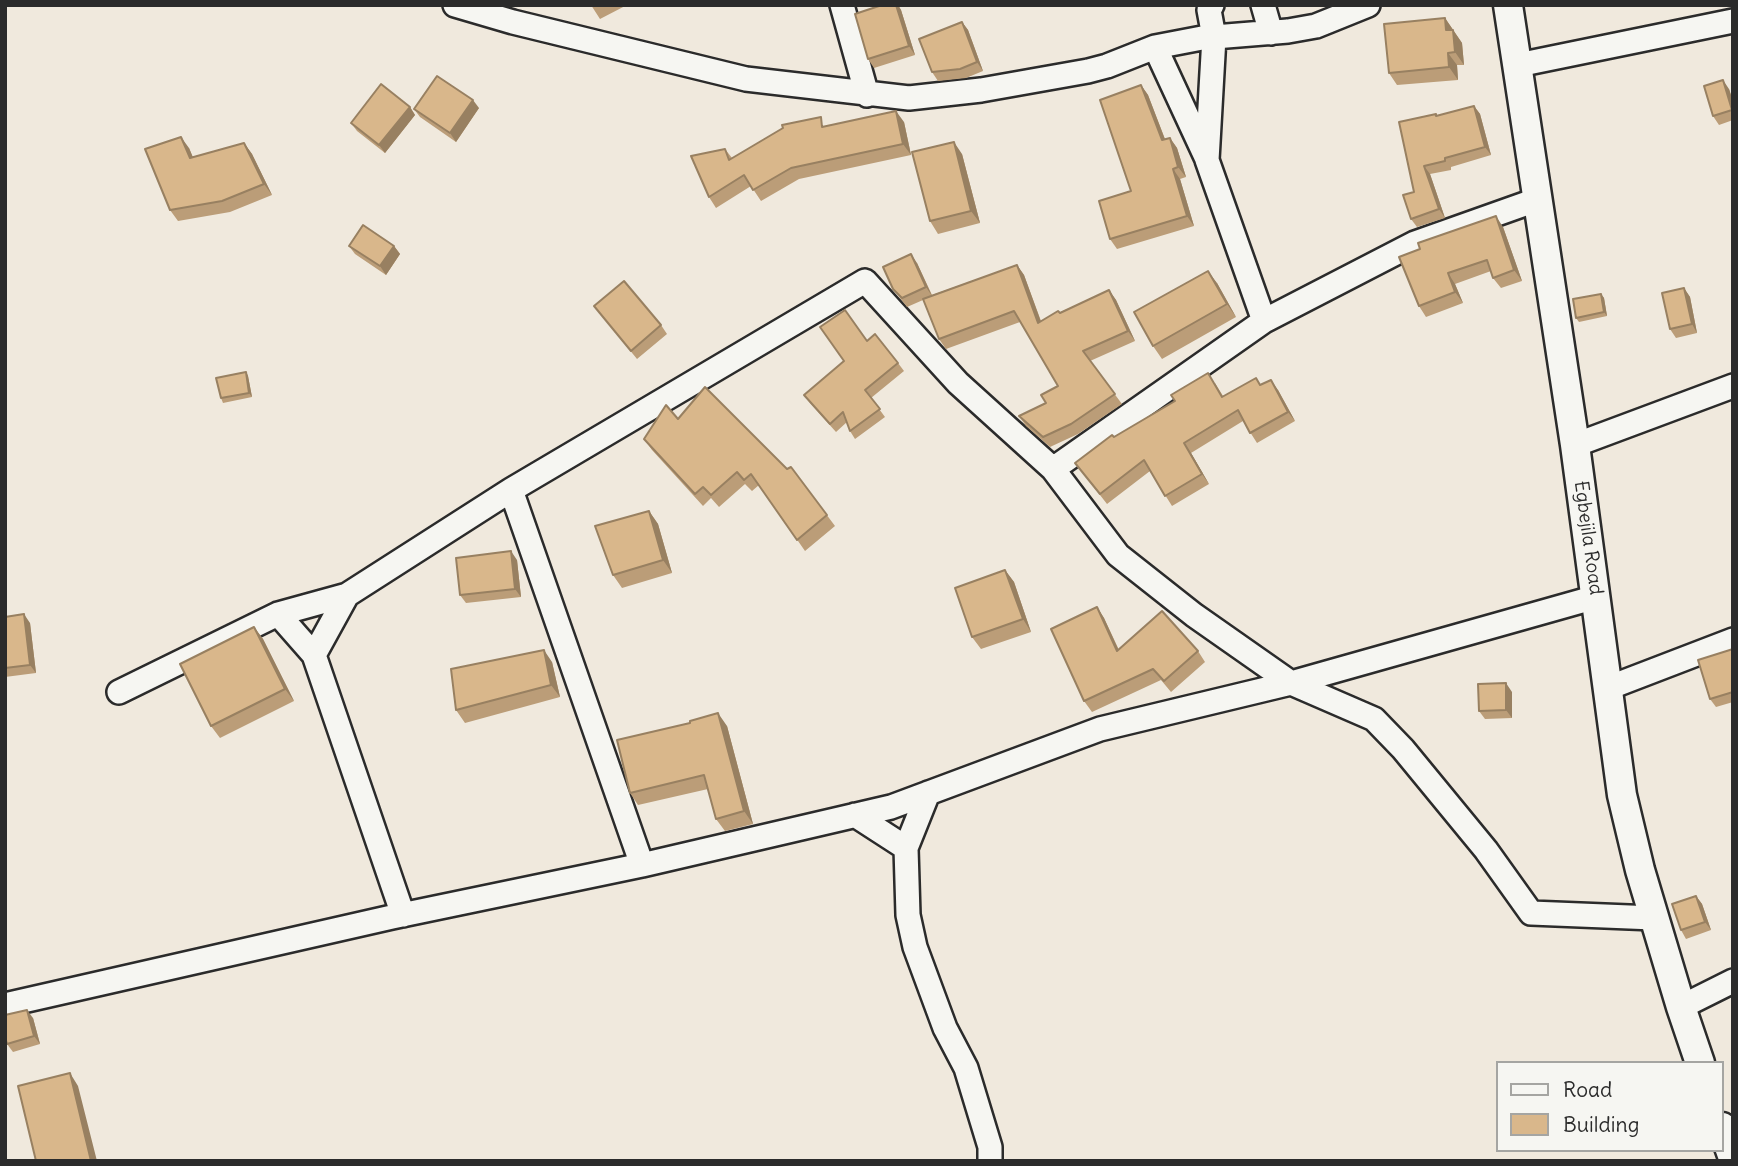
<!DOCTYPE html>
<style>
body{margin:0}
#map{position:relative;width:1738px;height:1166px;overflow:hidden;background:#f0e9dd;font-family:Delius,sans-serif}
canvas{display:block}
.frame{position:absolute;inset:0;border:7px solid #2b2b2b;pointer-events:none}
.legend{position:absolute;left:1496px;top:1061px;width:228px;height:91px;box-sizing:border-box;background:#f6f6f2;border:2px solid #a5a5a2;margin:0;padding:9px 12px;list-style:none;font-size:21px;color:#2b2b2b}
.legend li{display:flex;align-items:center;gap:14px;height:35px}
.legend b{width:35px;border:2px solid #a5a5a2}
</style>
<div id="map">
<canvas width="1738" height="1166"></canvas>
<div class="frame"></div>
<ul class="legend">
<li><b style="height:9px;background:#f6f6f2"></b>Road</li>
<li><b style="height:19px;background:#d9b78b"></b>Building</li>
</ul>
</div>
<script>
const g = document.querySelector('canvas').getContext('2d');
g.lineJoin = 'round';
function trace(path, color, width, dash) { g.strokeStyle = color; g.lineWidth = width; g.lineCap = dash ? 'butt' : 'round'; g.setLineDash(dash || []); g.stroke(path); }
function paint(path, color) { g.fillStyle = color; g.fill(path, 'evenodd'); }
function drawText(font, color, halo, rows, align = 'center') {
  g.font = font + ' Delius,sans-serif'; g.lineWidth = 5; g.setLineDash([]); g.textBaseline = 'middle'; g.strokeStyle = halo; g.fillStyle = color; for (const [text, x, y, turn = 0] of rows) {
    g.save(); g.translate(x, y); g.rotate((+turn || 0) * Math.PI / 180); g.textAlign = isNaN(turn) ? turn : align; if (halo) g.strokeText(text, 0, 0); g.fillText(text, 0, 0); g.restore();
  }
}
const minor = new Path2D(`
 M455 5 513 22 746 79 909 98 981 90 1088 71 1107 66 1155 47 1202 38 1288 31 1316 26 1368 5
 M842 5 867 95
 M1212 5 1209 10 1214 37 1207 160 1264 321
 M1263 5 1271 33
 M1155 47 1206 157
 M1518 65 1733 21
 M1575 445 1733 386
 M1053 469 1264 321 1415 243 1539 199
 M278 614 314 655
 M1608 688 1733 640
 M119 692 278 614 347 595
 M928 793 906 848 908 915 915 947 945 1028 966 1068 990 1147V1161
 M855 815 906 848
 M642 865 511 490 865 281 958 383 1053 469 1118 555 1194 615 1291 683 1374 719 1403 749 1486 850 1531 913 1654 918
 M403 915 314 655 347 595 511 490
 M5 1005 392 917 642 865 891 807 1100 729 1291 683 1596 597
 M1681 1007 1733 981`);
const tertiary = new Path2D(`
 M1508 5 1575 445 1622 795 1640 870 1681 1007 1700 1063
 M1722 1127 1733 1158`);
trace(minor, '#2b2b2b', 28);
trace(tertiary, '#2b2b2b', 33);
trace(minor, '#f6f6f2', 23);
trace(tertiary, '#f6f6f2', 28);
paint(new Path2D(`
 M591 5H627L600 19Z
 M882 5H898L901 10 915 55 874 68 868 59Z
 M1445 18 1462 43 1464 65H1457L1458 80 1397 85 1389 73Z
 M962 22 968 30 983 71 966 78 938 81 932 72Z
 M1141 85 1148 95 1165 139 1170 138 1177 148 1186 177 1180 179 1194 226 1117 249 1110 239 1131 191Z
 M1729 89 1733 101V120L1719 125 1713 116Z
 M1474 106 1480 114 1491 155 1451 167V170L1430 174 1445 218 1417 227 1411 219 1414 192 1437 116Z
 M410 107 415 115 385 153 357 131 351 123Z
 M479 108 456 142 420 117 414 109Z
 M904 122 911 155 799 179 761 201 751 186 716 208 709 197 725 149 732 158 827 126Z
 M244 143 252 154 272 195 230 212 178 221 170 210 189 148 193 158Z
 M962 154 980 223 938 234 930 221Z
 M1503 227 1522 281 1501 288 1493 278 1491 271 1455 284 1463 303 1426 317 1419 306 1399 257Z
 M349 246H394L400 254 386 275 355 254Z
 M917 263 932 295 1017 265 1024 275 1041 321 1109 290 1116 300 1135 341 1090 361 1122 404 1078 434 1050 447 1026 426 1019 416 1046 403 1058 386 1020 322 946 349 939 339 923 300 907 307 893 289Z
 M1217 283 1236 317 1162 359 1153 346Z
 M1684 288 1690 297 1697 333 1676 338 1670 329Z
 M1601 294 1604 298 1607 316 1579 322 1576 318Z
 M594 306 661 325 667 334 637 359Z
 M867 341 898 363 904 371 871 398 885 417 855 439 850 431 847 422 836 432 810 403 804 395Z
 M246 372 248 376 252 397 223 403 221 398Z
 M1215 383 1223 396 1261 385 1278 390 1295 421 1257 443 1243 421 1191 453 1209 484 1172 506 1150 471 1107 504 1075 463 1114 437 1175 401Z
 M678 419 787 469 791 467 835 526 805 551 759 485 752 491 745 484 719 507 711 498 703 506 652 450 644 439Z
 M649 511 658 524 672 573 622 588 613 575Z
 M517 560 521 597 466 603 460 595Z
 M1005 570 1014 582 1031 632 981 649 972 637Z
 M1097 607 1104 618 1119 650 1198 651 1205 662 1171 692 1161 680 1092 712 1084 701Z
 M5 617 30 623 36 673 5 677Z
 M254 627 263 639 294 701 220 738 211 726Z
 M1733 649V702L1716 707 1710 699Z
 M552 662 560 697 465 723 456 710Z
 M1512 692V718L1485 719 1479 711Z
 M690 723 727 726 753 824 725 831 716 819 708 789 638 805 630 793Z
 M1696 896 1702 904 1711 930 1686 939 1681 930Z
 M33 1018 40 1044 13 1052 7 1044Z`), '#bb9d78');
paint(new Path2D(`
 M896 5H898L901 10 915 55 909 46Z
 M1445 18 1462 43 1464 65 1455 52 1446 30Z
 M962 22 968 30 983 71 977 62Z
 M1448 53 1457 65 1458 80 1449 67Z
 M1723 80 1729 89 1733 101V111Z
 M1141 85 1148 95 1169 150 1162 140Z
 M473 100 479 108 456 142 450 133Z
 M1474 106 1480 114 1491 155 1485 147Z
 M410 107 415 115 385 153 379 145Z
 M896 111 904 122 911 155 903 144Z
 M181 137 189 148 198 169 190 158Z
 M1170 138 1177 148 1186 177 1178 167Z
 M954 142 962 154 980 223 971 211Z
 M244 143 252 154 272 195 264 184Z
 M1424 166 1430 174 1445 218 1439 209Z
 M1173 169 1180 179 1194 226 1187 216Z
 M1496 216 1503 227 1522 281 1514 270Z
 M394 246 400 254 386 275 380 266Z
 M911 254 917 263 932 296 926 287Z
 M1017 265 1024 275 1045 333 1038 323Z
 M1208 271 1217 283 1236 317 1227 304Z
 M1448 273 1455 284 1463 303 1455 292Z
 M1684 288 1690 297 1697 333 1692 324Z
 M1109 290 1116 300 1135 341 1128 331Z
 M1601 294 1604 298 1607 316 1604 312Z
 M246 372 248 376 252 397 249 393Z
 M1271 380 1278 390 1295 421 1288 412Z
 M1184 443 1191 453 1209 484 1202 474Z
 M649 511 658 524 672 573 663 560Z
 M511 551 517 560 521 597 515 589Z
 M1005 570 1014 582 1031 632 1023 619Z
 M1097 607 1104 618 1124 662 1117 651Z
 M24 614 30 623 36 673 30 665Z
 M254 627 263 639 294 701 285 689Z
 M544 650 552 662 560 697 551 685Z
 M1506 683 1512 692V718L1506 710Z
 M718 713 727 726 753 824 744 811Z
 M1696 896 1702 904 1711 930 1705 922Z
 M27 1010 33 1018 40 1044 34 1036Z
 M70 1073 78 1086 97 1161H91Z`), '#988061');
const building = new Path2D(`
 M882 5H896L909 46 868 59 855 14Z
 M1445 18 1446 30H1453L1455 52 1448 53 1449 67 1389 73 1384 24Z
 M962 22 977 62 960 69 932 72 919 39Z
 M437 76 473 100 450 133 414 109Z
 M1723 80 1732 110 1713 116 1704 86Z
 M381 84 410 107 379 145 351 123Z
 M1141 85 1162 140 1170 138 1178 167 1173 169 1187 216 1110 239 1099 201 1131 191 1100 100Z
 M1474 106 1485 147 1445 158V161L1424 166 1439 209 1411 219 1403 195 1414 192 1399 122 1436 114V116Z
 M896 111 903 144 791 168 753 190 744 175 709 197 691 156 725 149 729 160 783 128 782 125 821 117 822 127Z
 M181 137 190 158 244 143 264 184 222 201 170 210 145 149Z
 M954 142 971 211 930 221 912 152Z
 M1496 216 1514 270 1493 278 1487 260 1448 273 1455 292 1419 306 1399 257 1420 249 1418 243Z
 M363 225 394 246 380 266 349 246Z
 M911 254 926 287 902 298 893 289 883 267Z
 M1017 265 1038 323 1058 311 1060 313 1109 290 1128 331 1083 351 1115 394 1071 424 1043 437 1019 416 1046 403 1041 395 1058 386 1014 311 939 339 923 299Z
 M1208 271 1227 304 1153 346 1134 312Z
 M624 281 661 325 631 351 594 306Z
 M1684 288 1692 324 1670 329 1662 293Z
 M1601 294 1604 312 1576 318 1573 299Z
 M845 310 867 341 875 334 898 363 865 390 880 409 850 431 843 412 830 424 804 395 844 361 820 327Z
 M246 372 249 393 221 398 216 378Z
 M1208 373 1222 397 1256 378 1260 385 1271 380 1288 412 1250 433 1238 410 1184 443 1202 474 1165 496 1144 460 1100 494 1075 463 1112 435 1114 437 1175 401 1171 395Z
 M705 387 787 469 791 467 827 515 797 540 751 474 744 480 737 472 711 495 703 487 695 494 644 439 666 405 678 419Z
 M649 511 663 560 613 575 595 526Z
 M511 551 515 589 460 595 456 558Z
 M1005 570 1023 619 972 637 955 588Z
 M1097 607 1117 651 1162 611 1198 651 1164 681 1153 669 1084 701 1051 629Z
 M24 614 30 665 5 668V617Z
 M254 627 285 689 211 726 180 664Z
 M1733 649V692L1710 699 1698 660Z
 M544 650 551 685 456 710 451 669Z
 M1506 683V710L1479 711 1478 684Z
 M718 713 744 811 716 819 704 775 630 793 617 740 690 723V721Z
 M1696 896 1705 922 1681 930 1672 904Z
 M27 1010 34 1036 7 1044 5 1037V1015Z
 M70 1073 91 1161H36L18 1086Z`);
paint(building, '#d9b78b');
trace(building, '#988061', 2);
drawText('19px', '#2b2b2b', '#f6f6f2', [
 ["Egbejila Road",1588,538,82]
]);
</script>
